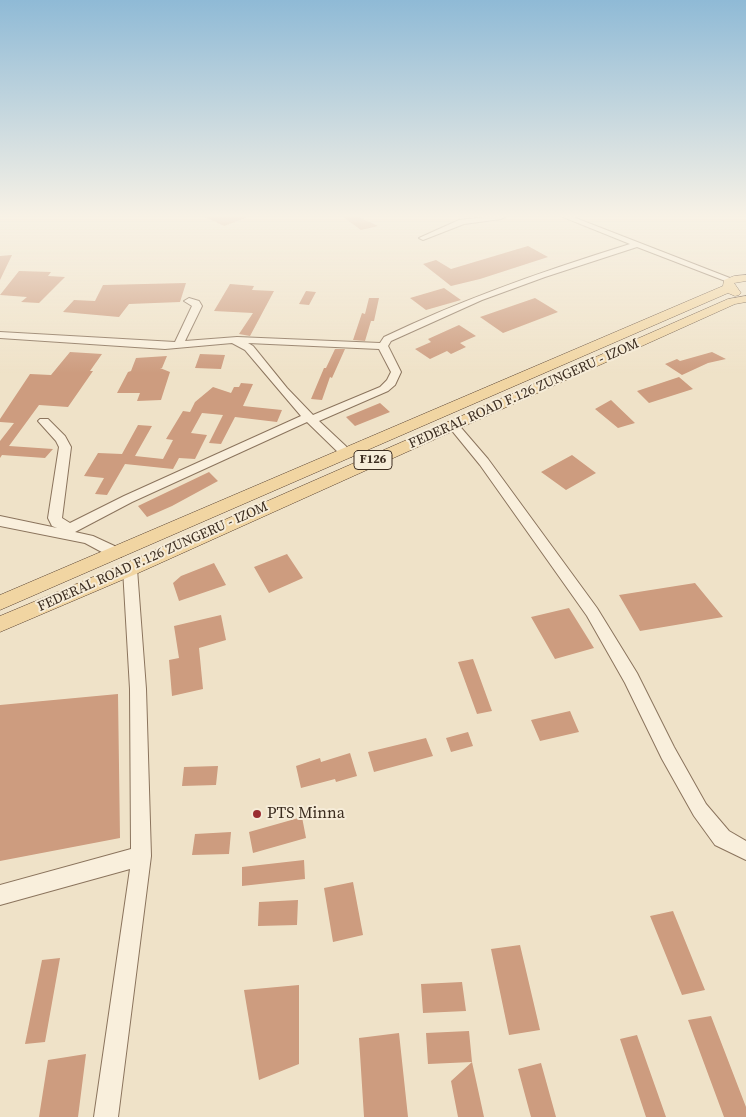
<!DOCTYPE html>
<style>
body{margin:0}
canvas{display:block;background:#efe2c8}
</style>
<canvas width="746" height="1117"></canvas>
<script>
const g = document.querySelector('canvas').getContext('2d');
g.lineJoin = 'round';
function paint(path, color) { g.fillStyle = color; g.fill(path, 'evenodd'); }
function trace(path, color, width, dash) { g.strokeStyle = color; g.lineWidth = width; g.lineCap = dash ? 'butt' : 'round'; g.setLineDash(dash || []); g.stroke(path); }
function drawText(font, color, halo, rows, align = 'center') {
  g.font = font + ' "Source Serif 4",serif'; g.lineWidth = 4; g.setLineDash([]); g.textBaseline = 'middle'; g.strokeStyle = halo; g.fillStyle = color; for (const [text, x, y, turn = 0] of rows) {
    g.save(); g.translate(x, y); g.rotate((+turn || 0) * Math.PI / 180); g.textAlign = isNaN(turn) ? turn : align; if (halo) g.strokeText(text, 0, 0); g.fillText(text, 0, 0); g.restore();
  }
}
paint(new Path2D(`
 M205 217H246V218L224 226Z
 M343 217H359L378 226 361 230Z
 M528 246 548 257 480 279 451 286 423 264 436 260 451 269Z
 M12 255 0 280V256Z
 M19 271 51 272 48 276 65 277 39 303 21 302 27 297 0 295Z
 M186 283 180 302 129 304 119 317 63 312 74 300 95 301 103 285Z
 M230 284 254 286 252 290 274 291 250 336 239 334 253 313 214 311Z
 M444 288 461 300 426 310 410 298Z
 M306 291 316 292 309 305 299 304Z
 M369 298H379L374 321H371L365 341 353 340 362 313 365 314Z
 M535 298 558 312 503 333 480 317Z
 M459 325 476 336 460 343 466 347 451 354 447 351 430 359 415 349 431 342 428 339Z
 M335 349H345L332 378 330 377 322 400 311 399 324 368H326Z
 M70 352 102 354 90 371H93L68 407 39 405 9 446 53 449 45 458 2 455 0 458V441L14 423 0 422V419L30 374 51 375Z
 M712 352 726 359 708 363 682 375 665 364 677 359 680 361Z
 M200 354 225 355 221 369 195 368Z
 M167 356 162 368H160L170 372 161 400 137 401 140 393H117L128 372 131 371 136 358Z
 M679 377 693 389 649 403 637 391Z
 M241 383 253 384 243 406 282 410 277 422 235 417 221 444 209 443 223 415 202 413 191 433 207 435 195 459 179 458 173 469 125 464 107 495 95 494 104 478 84 476 98 453 122 454 138 425 152 426 135 456 163 459 173 440 166 439 183 411 190 412 195 402 213 387 231 393 234 387H239Z
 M611 400 635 423 618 428 595 409Z
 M380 403 390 412 355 426 346 417Z
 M572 455 596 473 566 490 541 472Z
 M209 472 218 481 172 506 147 517 138 506Z
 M287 554 303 578 269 593 254 567Z
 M214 563 226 585 179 601 173 583 181 576Z
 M695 583 723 617 640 631 619 595Z
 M569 608 594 648 555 659 531 617Z
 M221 615 226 640 199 648 203 689 172 696 169 660 179 658 174 626Z
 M473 659 492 711 477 714 458 662Z
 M118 694 120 838 0 861V705Z
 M570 711 579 732 540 741 531 720Z
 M468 732 473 746 451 752 446 738Z
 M426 738 433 756 374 772 368 752Z
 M350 753 357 776 336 782 335 779 301 788 296 766 320 758 321 762Z
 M218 766 216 785 182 786 184 767Z
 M302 817 306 838 253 853 249 832Z
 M231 832 229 854 192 855 195 834Z
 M304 860 305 879 242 886V867Z
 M353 882 363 935 333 942 324 888Z
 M298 900 297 925 258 926 259 902Z
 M673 911 705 990 682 995 650 916Z
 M520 945 540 1030 509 1035 491 949Z
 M60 958 45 1042 25 1044 42 960Z
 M462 982 466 1011 423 1013 421 984Z
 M299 985V1064L259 1080 244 990Z
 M711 1016 746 1107V1117H724L688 1020Z
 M469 1031 472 1062 428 1064 426 1033Z
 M399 1033 408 1117H364L359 1038Z
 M637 1035 666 1117H646L620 1039Z
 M86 1054 78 1117H39L48 1060Z
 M472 1062 484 1117H458L451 1081Z
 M541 1063 556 1117H531L518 1069Z`), '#cd9c7f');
const minor = new Path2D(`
 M485 217H505L501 219 464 224 423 240 419 238 459 220Z
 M563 217H573L735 280 728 282 637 247 545 277 482 300 391 341 388 346 401 372 395 385 388 391 319 421 351 451 353 454 351 457H343L307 422 132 502 75 532 93 536 121 549 123 553 121 557H111L85 543 0 526V516L57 528 52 526 48 518 59 447 56 441 38 421 40 419H48L65 436 71 447 62 518 70 523 124 496 301 416 245 350 232 343 165 349 0 338V332L175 342 192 306 184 301 189 298 199 301 202 306 185 341 237 337 380 343 384 337C463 299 546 270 630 244ZM248 343 379 349 391 372 387 380 380 387 313 415 287 388 253 346Z
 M453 422 457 423 488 459 597 608 637 673 674 747 706 804 729 831 746 841V860L715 845 694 816 662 759 625 683 587 616 480 465 449 427 447 425 449 423Z
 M130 564 135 565 137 569 146 689 151 856 118 1117H94L130 869 0 905V885L131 849 130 689 123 569 125 565Z`);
const major = new Path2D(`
 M746 275V281L734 283 741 293 739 295 735 296 728 293 0 610V595L723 286 724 280 734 276Z
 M746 296V302L735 304 136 574 0 632V616L124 564 728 299Z`);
trace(minor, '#8b745d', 2);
trace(major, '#594231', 1);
paint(minor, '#f9efdc');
paint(major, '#f1d5a2');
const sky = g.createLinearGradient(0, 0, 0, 373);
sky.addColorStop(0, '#8fbad6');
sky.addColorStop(0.58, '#f8f2e6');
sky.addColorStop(1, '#f8f2e600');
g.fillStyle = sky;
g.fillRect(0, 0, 746, 373);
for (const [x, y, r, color] of [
 [257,814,5,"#9a2d31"]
]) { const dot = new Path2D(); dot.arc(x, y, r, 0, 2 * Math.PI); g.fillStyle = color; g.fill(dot); trace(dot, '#f6ecd8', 2); }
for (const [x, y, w] of [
 [373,460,38]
]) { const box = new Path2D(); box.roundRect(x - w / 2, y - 9.5, w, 19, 4); g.fillStyle = '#f6ecd8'; g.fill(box); trace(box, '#3c2d20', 1); }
drawText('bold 12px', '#3c2d20', null, [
 ["F126",373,460]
]);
drawText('14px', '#3c2d20', '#f6ecd8', [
 ["FEDERAL ROAD F.126 ZUNGERU - IZOM",524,394,-24],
 ["FEDERAL ROAD F.126 ZUNGERU - IZOM",153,557,-24]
]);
drawText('16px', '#3c2d20', '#f6ecd8', [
 ["PTS Minna",267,814]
], 'left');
</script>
